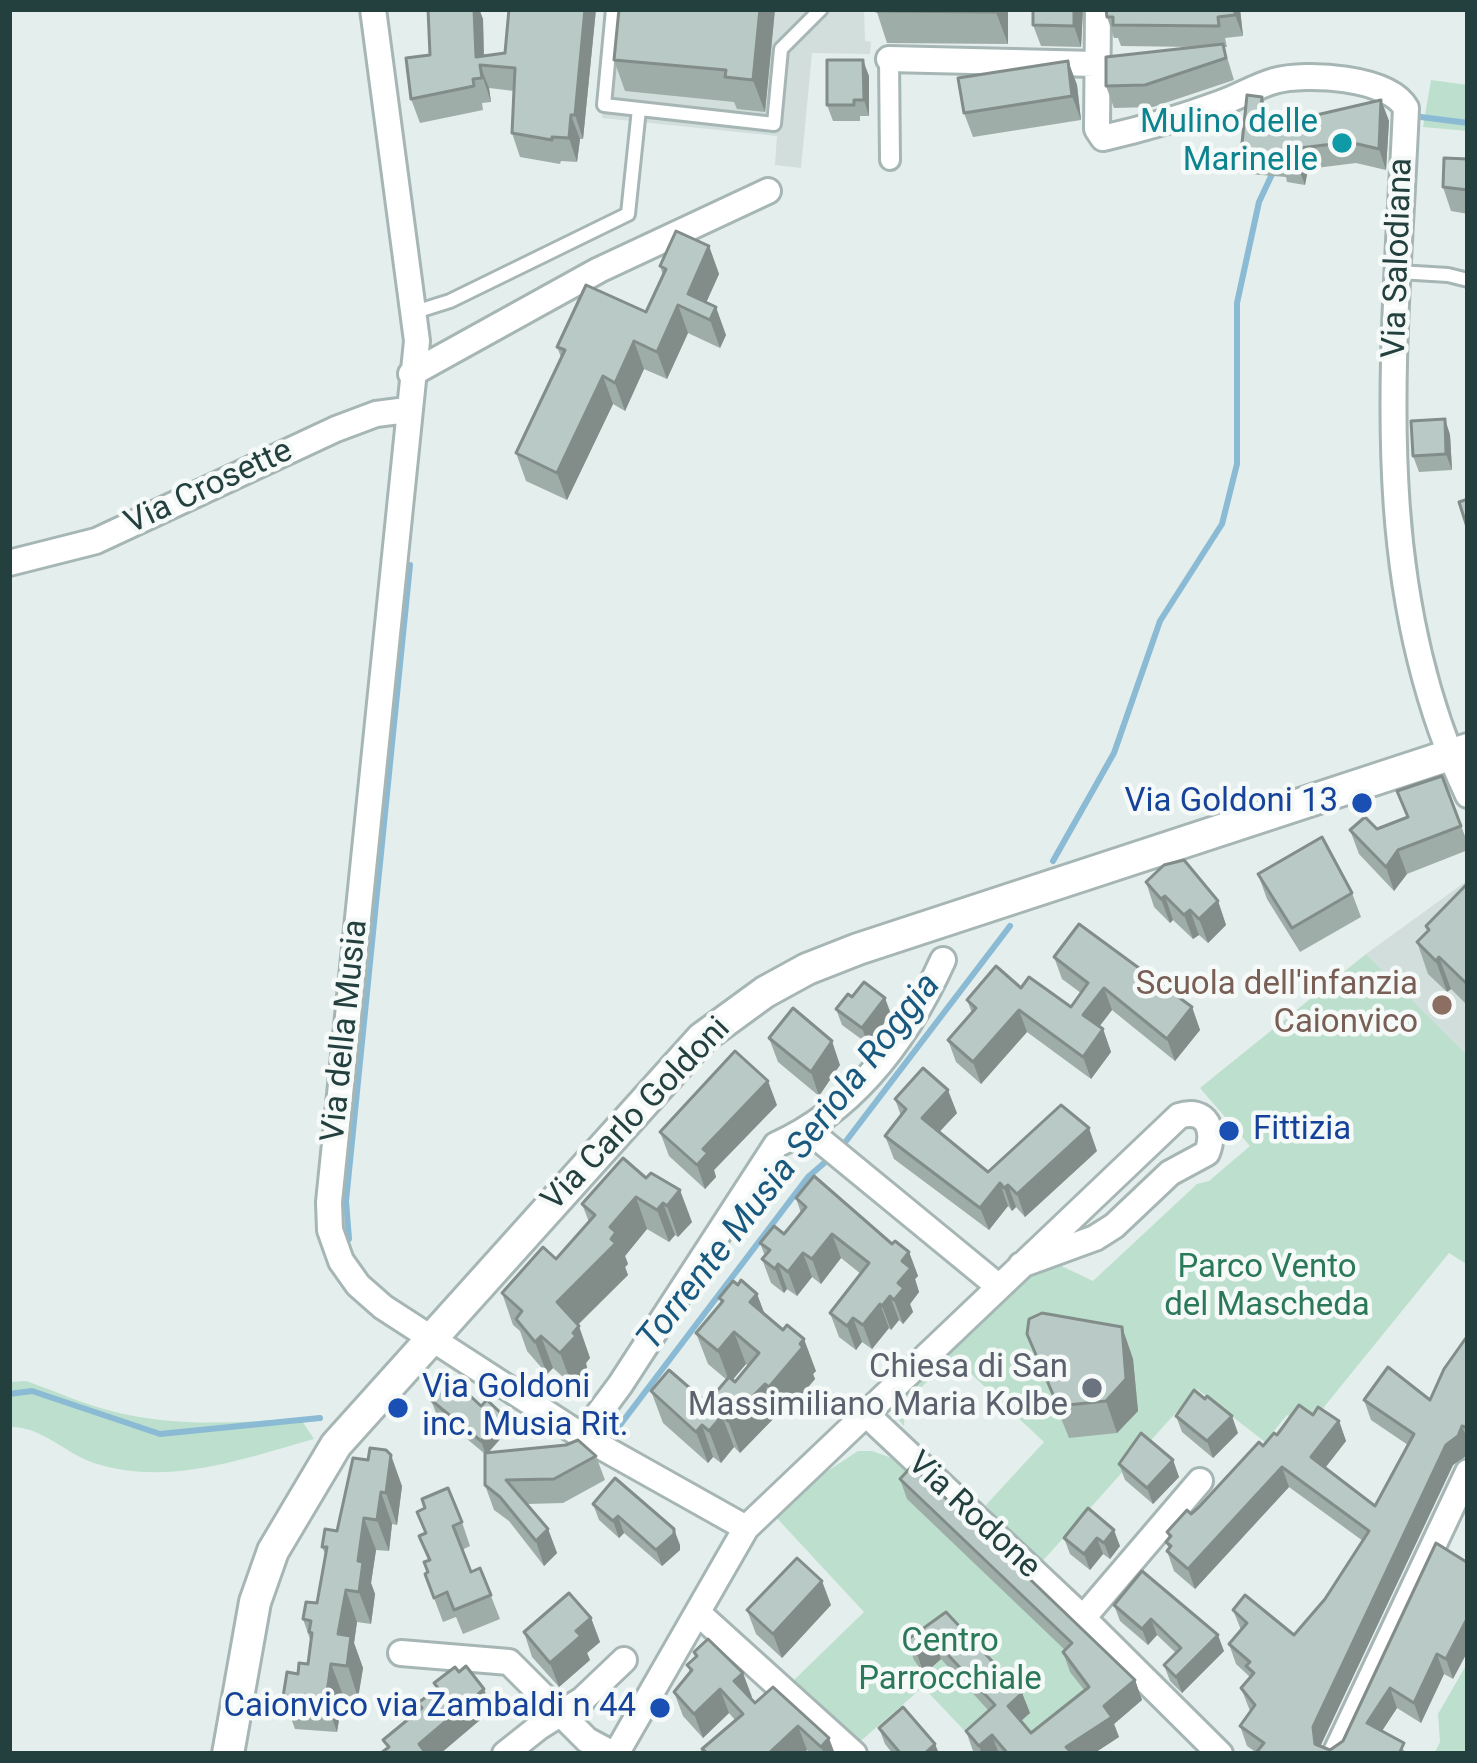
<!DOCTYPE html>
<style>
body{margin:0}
#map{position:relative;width:1477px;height:1763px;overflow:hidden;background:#e4eeec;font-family:Roboto,sans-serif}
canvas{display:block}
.frame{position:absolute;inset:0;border:12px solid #23403f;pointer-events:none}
</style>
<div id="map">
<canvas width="1477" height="1763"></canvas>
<div class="frame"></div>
</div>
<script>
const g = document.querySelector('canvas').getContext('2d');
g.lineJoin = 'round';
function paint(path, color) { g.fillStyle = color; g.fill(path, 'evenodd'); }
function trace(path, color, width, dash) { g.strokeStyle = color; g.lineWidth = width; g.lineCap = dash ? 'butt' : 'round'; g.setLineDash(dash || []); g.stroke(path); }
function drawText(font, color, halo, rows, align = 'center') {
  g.font = font + ' Roboto,sans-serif'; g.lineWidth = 9; g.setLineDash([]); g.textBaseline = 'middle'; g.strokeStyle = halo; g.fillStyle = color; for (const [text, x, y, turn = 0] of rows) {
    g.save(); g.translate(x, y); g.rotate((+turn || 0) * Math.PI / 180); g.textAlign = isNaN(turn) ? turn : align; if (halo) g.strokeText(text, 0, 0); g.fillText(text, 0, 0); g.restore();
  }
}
paint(new Path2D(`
 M611 9H864L865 41 871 42 870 54 812 53 801 168 775 165 777 136 602 118Z
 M1468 880V1056L1366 954Z`), '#d2dedb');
paint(new Path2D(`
 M1431 80 1468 85V131L1423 127Z
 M1366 954 1468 1056V1265L1449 1253 1311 1423 1287 1415 1265 1442 1197 1389 1039 1565 986 1505 1044 1442 953 1357 905 1403 904 1426 888 1408 1034 1266 1051 1261 1093 1281 1197 1184 1209 1181 1250 1146 1200 1088Z
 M26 1381C55 1391 85 1405 115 1412 176 1427 238 1423 300 1418L314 1439C242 1459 168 1487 94 1463 65 1453 40 1425 9 1427V1382Z
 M858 1451H872L900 1461 1130 1679 1034 1749 979 1746 923 1687 856 1745 793 1681 864 1612 774 1515 794 1493Z
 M1468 1662V1754H1434L1440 1742 1438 1714Z`), '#bce0cd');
trace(new Path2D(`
 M1421 117 1468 123
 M1053 861 1114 753 1160 621 1222 524 1237 464V303L1259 202 1274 170
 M840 1149 1010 926
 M349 1239 346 1201 410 565
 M9 1394 32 1391 160 1434 320 1418
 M614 1433 808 1177 830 1158`), '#8bbad4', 6);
const service = new Path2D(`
 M613 9 604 105 774 124 781 49 821 9
 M1399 272 1448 275 1468 280
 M415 312 450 301 628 214 639 109`);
const pedestrian = new Path2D(`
 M889 59 890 160`);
const minor = new Path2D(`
 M373 9 417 341 329 1202 330 1230 341 1261 358 1285 383 1307 582 1436 746 1528
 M1098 9 1097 129 1103 138C1143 129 1183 117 1221 103 1239 97 1256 86 1274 81 1306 72 1389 77 1406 108 1396 342 1364 576 1468 795
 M889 59 1096 64
 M411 374 599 270 768 191
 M9 563 96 541 336 429 376 414 407 410
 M808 1130 998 1286
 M865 1413 1083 1618 1220 1754
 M582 1436 620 1385 776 1145C855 1109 908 1037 943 960
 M698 1613 854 1754
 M1083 1618 1200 1481
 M401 1653 509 1662 587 1740 613 1754
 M505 1754 539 1727 582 1700 624 1660
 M616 1754 746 1528 1179 1116C1207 1107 1216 1131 1207 1153L1170 1173 1114 1226 1095 1238 1021 1265
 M1335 1754 1468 1472`);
const tertiary = new Path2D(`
 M228 1754 255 1602 273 1551 336 1445 702 1038 765 992 807 969 858 949 1468 749`);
trace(service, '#a6b6b5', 18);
trace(pedestrian, '#a6b6b5', 24);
trace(minor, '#a6b6b5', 30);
trace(tertiary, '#a6b6b5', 36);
trace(service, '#fff', 12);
trace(pedestrian, '#fff', 18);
trace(minor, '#fff', 24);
trace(tertiary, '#fff', 30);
paint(new Path2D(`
 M428 9H479L483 19 484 56 505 53 509 9H596L583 139H580L577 162 561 161 560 164 520 157 512 133 514 91 489 88 491 102 482 103 483 110 420 123 411 99 430 55Z
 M775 9 765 112 737 109 734 102 625 91 614 60Z
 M876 9H1008V44L887 43Z
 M1083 9 1081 47 1041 46 1033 25Z
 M1240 9 1243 36 1225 38 1227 47H1224L1234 80 1153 107 1114 108 1106 86 1196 47 1121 46 1118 38H1114L1107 17Z
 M1068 61 1077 85 1081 120 973 137 964 113Z
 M869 76V116H860V121H833L827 105Z
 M1262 97 1270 121 1313 129 1381 100 1389 121 1386 170 1356 163 1308 169 1305 185 1287 182 1286 177 1249 174 1241 153Z
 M1468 159V214L1451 211 1443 187Z
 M709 246 719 274 706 303 726 335 720 348 688 333 667 379 644 369 625 411 613 404 567 500 526 481 516 453 561 357 557 347 646 312 663 275 660 266Z
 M1445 419 1450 435 1452 470 1419 472 1413 456Z
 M1442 776 1468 844V850L1407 874 1394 891 1359 854 1350 830 1377 829 1407 817 1397 791Z
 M1258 874 1352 893 1361 917 1300 952 1267 899Z
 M1146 882 1218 901 1226 925 1208 943 1199 935 1193 939 1173 920 1170 923 1154 907Z
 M1468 883V1006L1451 989 1447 992 1428 974 1417 942 1428 931 1426 926Z
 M1054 957 1192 1007 1200 1030 1175 1061 1112 1010 1099 1027 1103 1029 1111 1052 1091 1079 1027 1032 981 1084 956 1062 948 1040 972 1013 967 1000 1021 988 1071 1007 1081 993 1062 979Z
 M852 997 891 1014 868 1044 842 1025 836 1009Z
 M769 1038 840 1065 819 1096 778 1062Z
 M895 1099 957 1113 939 1132 988 1172 1097 1151 1025 1217 1016 1207 1012 1211 1008 1206 989 1230 894 1159 885 1136 901 1116Z
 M777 1105 714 1170 716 1177 705 1189 669 1156 660 1132Z
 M623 1158 692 1222 678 1237 675 1235 669 1242 647 1229 625 1256 628 1264 625 1267 628 1275 578 1325 590 1358 586 1363 587 1368 572 1385 553 1368 547 1374 527 1351 520 1331 513 1325 502 1293 556 1259 589 1222 582 1204Z
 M796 1198 909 1252 918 1276 915 1279 919 1292 910 1304 913 1312 903 1324 899 1320 891 1330 889 1328 872 1349 862 1342 856 1350 839 1337 830 1313 861 1274 841 1258 821 1284 812 1277 797 1296 787 1289 784 1293 771 1283 762 1259 765 1256 760 1243 784 1234 801 1213Z
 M738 1285 757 1294 765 1315 816 1371 813 1374 815 1379 781 1419 777 1415 740 1453 734 1447 721 1463 713 1457 708 1463 663 1423 651 1391 707 1403 727 1380 708 1364 696 1333 721 1303 719 1298ZM746 1364 748 1366 735 1382 732 1380Z
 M1122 1327 1133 1359 1138 1411 1117 1433 1069 1438 1027 1334Z
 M1468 1335V1450L1466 1456 1453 1465 1320 1746 1330 1750 1343 1741 1436 1543 1453 1679 1444 1674 1421 1723 1397 1708 1382 1731 1408 1754 1257 1753 1247 1746 1240 1726 1250 1711 1241 1688 1250 1677 1236 1664 1229 1644 1241 1630 1233 1610 1294 1635 1325 1599 1363 1541 1289 1487 1195 1589 1174 1571 1167 1551 1169 1549 1166 1542 1169 1538 1167 1532 1191 1514 1263 1446 1313 1415 1339 1421 1346 1441 1325 1468 1375 1506 1408 1445 1371 1420 1364 1400H1430Z
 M431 1400 481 1406 509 1429 488 1453 596 1456 605 1480 563 1503 527 1504 548 1529 557 1553 544 1566 509 1521 494 1510 485 1485V1454L436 1413Z
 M1176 1416 1238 1433 1213 1458 1182 1432Z
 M368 1460 402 1486 397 1525 392 1524 389 1551 376 1550 371 1583 375 1594 371 1624 357 1622 354 1643 363 1668 358 1698 343 1695 337 1732 295 1729 283 1697 298 1674 308 1664 311 1642 303 1619 317 1603 326 1556 322 1547 337 1531Z
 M1173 1460 1179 1477 1153 1504 1125 1480 1119 1464Z
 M900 1479 1135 1680 1142 1700 1114 1724 1119 1737 1093 1754H976L973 1751 966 1731 989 1711 941 1659 924 1674 914 1660 907 1640 946 1612 1022 1693 1030 1713 1021 1721 1031 1733 1085 1691 1070 1672 1063 1652 1065 1650 907 1499Z
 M593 1504 680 1545V1550L662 1566 624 1533 619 1538 599 1520Z
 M1088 1508 1120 1546 1110 1559 1103 1554 1090 1570 1070 1554 1064 1538Z
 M462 1522 470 1546 462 1550 471 1572 480 1568 500 1619 463 1634 456 1617 443 1622 425 1574 428 1573V1560L419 1536Z
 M1142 1571 1224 1651 1182 1693 1170 1681 1164 1665 1176 1653 1157 1635 1148 1645 1120 1621 1114 1605Z
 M831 1605 782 1658 756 1634 747 1610Z
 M591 1618 600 1642 587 1653 590 1660 559 1687 532 1657 524 1632Z
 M694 1652 752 1697 751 1698 755 1703 773 1687 835 1754H811L807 1750 803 1754H704L702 1749 735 1720 729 1713 703 1738 683 1716 674 1692 690 1672 687 1665 695 1657Z
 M879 1728 935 1744 939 1754H893L885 1744Z`), '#9fada9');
paint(new Path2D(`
 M474 9H479L483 19 484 65H480L489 88 491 102 476 57Z
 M585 9H596L583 139 575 115Z
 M760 9H775L765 112 753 80Z
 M996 9H1008V44L996 12Z
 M1074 9H1083L1081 47 1074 26Z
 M1235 9H1240L1243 36 1235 15Z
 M863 60 869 76V116L864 100Z
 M1068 61 1077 85 1081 120 1072 96Z
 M1262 97 1270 118 1268 141 1260 119Z
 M1381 100 1389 121 1386 170 1379 149Z
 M571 115 580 139 577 162 569 138Z
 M1300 148 1308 169 1305 185 1297 164Z
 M709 246 719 274 700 316 688 294Z
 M678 305 688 333 667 379 657 352Z
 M716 307 726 335 720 348 710 320Z
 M634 341 644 369 625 411 615 383Z
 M603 376 613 404 567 500 557 473Z
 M1445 419 1450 435 1452 470 1446 454Z
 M1398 850 1407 874 1394 891 1386 867Z
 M1165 896 1173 920 1170 923 1161 899Z
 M1218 901 1226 925 1208 943 1199 919Z
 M1190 910 1199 935 1193 939 1184 915Z
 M1439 957 1451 989 1447 992 1436 961Z
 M1104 988 1112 1010 1091 1037 1083 1015Z
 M885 998 891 1014 868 1044 862 1028Z
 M1192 1007 1200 1030 1175 1061 1167 1039Z
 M1019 1010 1027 1032 981 1084 973 1062Z
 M1103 1029 1111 1052 1091 1079 1083 1057Z
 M832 1041 840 1065 819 1096 811 1072Z
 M768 1081 777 1105 714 1170 716 1177 705 1189 697 1165 703 1149Z
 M948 1090 957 1113 931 1141 922 1118Z
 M1089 1128 1097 1151 1025 1217 1017 1194Z
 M1000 1183 1008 1206 989 1230 980 1208Z
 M1008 1185 1016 1207 1012 1211 1004 1188Z
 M680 1190 692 1222 678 1237 667 1206Z
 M636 1197 647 1229 625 1256 628 1264 625 1267 628 1275 568 1334 557 1302 611 1239 610 1227Z
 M663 1203 675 1235 669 1242 657 1210Z
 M832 1234 841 1258 821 1284 812 1259Z
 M909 1252 918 1276 915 1279 919 1292 910 1304 913 1312 903 1324 894 1300 902 1261Z
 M803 1253 812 1277 797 1296 788 1272Z
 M778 1264 787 1289 784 1293 775 1269Z
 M757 1294 769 1326 750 1302Z
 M890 1296 899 1320 891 1330 882 1306Z
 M880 1304 889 1328 872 1349 863 1325Z
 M853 1318 862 1342 856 1350 847 1326Z
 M579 1326 590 1358 586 1363 587 1368 572 1385 560 1353Z
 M1122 1327 1133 1359 1138 1411 1117 1433 1106 1401Z
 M734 1332 746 1364 730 1383 718 1351Z
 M541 1336 553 1368 547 1374 535 1342Z
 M804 1339 816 1371 813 1374 815 1379 781 1419 769 1387Z
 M765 1384 777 1415 740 1453 728 1421Z
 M504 1416 509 1429 486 1455 481 1441Z
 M722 1416 734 1447 721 1463 709 1431Z
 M1232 1416 1238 1433 1213 1458 1207 1441Z
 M1339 1421 1346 1441 1318 1477 1311 1457Z
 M702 1425 713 1457 708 1463 696 1432Z
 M1462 1426 1468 1441 1466 1456 1453 1465 1320 1747 1315 1744 1313 1727 1446 1445Z
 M391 1455 402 1486 397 1525 386 1493Z
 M1173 1460 1179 1477 1153 1504 1147 1488Z
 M1282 1467 1289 1487 1195 1589 1188 1569Z
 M381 1492 392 1524 389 1551 377 1520Z
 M618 1516 624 1533 619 1538 613 1521Z
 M364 1518 376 1550 371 1583 375 1594 371 1624 359 1592 358 1561Z
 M548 1529 557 1553 544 1566 536 1541Z
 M674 1529 680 1545V1550L662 1566 656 1550Z
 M1114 1530 1120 1546 1110 1559 1104 1543Z
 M1097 1538 1103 1554 1090 1570 1084 1554Z
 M822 1581 831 1605 782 1658 773 1634Z
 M346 1590 357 1622 354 1643 363 1668 358 1698 338 1634Z
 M1468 1617V1651L1453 1679 1446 1659Z
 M591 1618 600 1642 587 1653 590 1660 559 1687 550 1663 576 1631Z
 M1151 1619 1157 1635 1148 1645 1142 1629Z
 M1218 1635 1224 1651 1182 1693 1176 1677Z
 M934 1640 941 1659 924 1674 917 1654Z
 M1437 1654 1444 1674 1421 1723 1414 1703Z
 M331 1664 343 1695 337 1732 326 1700Z
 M743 1673 752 1697 743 1705 734 1681Z
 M1135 1680 1142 1700 1114 1724 1119 1737 1093 1754H1069L1066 1747 1104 1706Z
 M1390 1688 1397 1708 1374 1743 1367 1723Z
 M484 1689 492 1710 440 1754H422L419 1744Z
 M720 1689 729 1713 703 1738 694 1714Z
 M1022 1693 1030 1713 1015 1726 1008 1706Z
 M798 1726 807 1750 803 1754H768Z
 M992 1735 999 1754H982L979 1746Z
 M829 1738 835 1754H824L821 1747Z
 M935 1744 939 1754H924Z`), '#828d8a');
const building = new Path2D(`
 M428 9H474L476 57 505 53 509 9H585L575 115H571L569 138 552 137V140L512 133 515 68 480 65 482 78 473 79 474 86 411 99 406 58 430 55Z
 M619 9H760L753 80 725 77 726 70 614 60Z
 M876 9H996V12L876 11Z
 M1033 9H1074V26L1033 25Z
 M1106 9H1235V15L1218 17 1219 26 1113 25V17H1107Z
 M1223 44 1226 58 1145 85 1106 86V57Z
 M827 60H863L864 100H854V105H827Z
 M1068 61 1072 96 964 113 958 78Z
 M1247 95 1262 97 1260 119 1313 129 1312 116 1381 100 1379 149 1349 142 1300 148 1297 164 1280 160V156L1241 153Z
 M1444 158 1468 159V190L1443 187Z
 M676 231 709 246 688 294 716 307 710 320 678 305 657 352 634 341 615 383 603 376 557 473 516 453 565 350 557 347 586 285 646 312 666 269 660 266Z
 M1445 419 1446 454 1413 456 1411 421Z
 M1468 499V530L1459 502Z
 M1442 776 1461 826 1398 850 1386 867 1350 830 1365 817 1377 829 1408 817 1397 791Z
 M1322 837 1352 893 1292 928 1258 874Z
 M1184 860 1218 901 1199 919 1190 910 1184 915 1165 896 1161 899 1146 882 1164 865Z
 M1468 883V985L1439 957 1436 961 1417 942 1429 930 1426 926Z
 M1079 924 1192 1007 1167 1039 1104 988 1083 1015 1103 1029 1083 1057 1019 1010 973 1062 948 1040 976 1008 967 1000 996 966 1021 988 1029 977 1071 1007 1088 983 1054 957Z
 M864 982 885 998 862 1028 836 1009 848 994 852 997Z
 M793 1008 832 1041 811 1072 769 1038Z
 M735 1051 768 1081 703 1149 708 1153 697 1165 660 1132Z
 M923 1068 948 1090 922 1118 988 1172 1061 1105 1089 1128 1017 1194 1008 1185 1004 1188 1000 1183 980 1208 885 1136 906 1109 895 1099Z
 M623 1158 646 1178 651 1173 680 1190 667 1206 663 1203 657 1210 636 1197 610 1227 616 1232 611 1239 616 1243 557 1302 579 1326 573 1333 576 1336 560 1353 541 1336 535 1342 516 1319 522 1311 502 1293 543 1247 556 1259 595 1215 582 1204Z
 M814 1176 892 1244 895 1241 909 1252 902 1261 911 1268 898 1283 904 1288 894 1300 890 1296 882 1306 880 1304 863 1325 853 1318 847 1326 830 1313 869 1263 832 1234 812 1259 803 1253 788 1272 778 1264 775 1269 762 1259 770 1250 760 1243 774 1226 784 1234 806 1207 796 1198Z
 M741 1280 757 1294 750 1302 783 1330 787 1325 804 1339 800 1344 803 1347 769 1387 765 1384 728 1421 722 1416 709 1431 702 1425 696 1432 651 1391 669 1370 707 1403 729 1377 735 1382 759 1353 734 1332 718 1351 696 1333 723 1301 719 1298 733 1281 738 1285Z
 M1042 1313 1122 1327 1126 1379 1106 1401 1058 1406 1027 1334 1029 1319Z
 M1468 1335V1428L1462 1426 1458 1436 1446 1445 1313 1727 1315 1744 1330 1750 1343 1741 1436 1543 1468 1563V1617L1446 1659 1437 1654 1414 1703 1390 1688 1367 1723 1404 1743 1399 1754H1255L1264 1743 1240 1726 1255 1705 1241 1688 1254 1673 1246 1666 1250 1662 1229 1644 1247 1623 1233 1610 1245 1595 1294 1635 1325 1599 1369 1531 1282 1467 1188 1569 1167 1551 1171 1546 1166 1542 1171 1536 1167 1532 1187 1510 1191 1514 1199 1507 1259 1442 1263 1446 1274 1433 1277 1435 1299 1405 1313 1415 1318 1407 1339 1421 1311 1457 1375 1506 1414 1434 1364 1400 1388 1367 1430 1400 1444 1369Z
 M450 1377 481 1406 487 1400 504 1416 481 1441 431 1400Z
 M1194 1390 1205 1399 1207 1396 1232 1416 1207 1441 1176 1416Z
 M1141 1433 1173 1460 1147 1488 1119 1464Z
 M578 1440 596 1456 554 1479 506 1480 548 1529 536 1541 500 1497 485 1485V1453L566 1445Z
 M370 1448 386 1450 391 1455 386 1493 381 1492 377 1520 364 1518 358 1561 363 1562 359 1592 346 1590 338 1634 351 1636 347 1666 331 1664 326 1700 283 1697 287 1672 298 1674 299 1663 308 1664 312 1633 309 1632 311 1621 303 1619 306 1602 317 1603 327 1547H322L325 1529 337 1531 353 1458 368 1460Z
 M912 1466 1135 1680 1104 1706 1112 1717 1066 1747 1073 1754H1008L992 1735 979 1746 966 1731 995 1705 934 1640 917 1654 907 1640 946 1612 1022 1693 1008 1706 1031 1733 1089 1687 1063 1652 1072 1643 900 1479Z
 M615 1478 674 1529V1534L656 1550 618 1516 613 1521 593 1504Z
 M448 1488 462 1522 453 1526 471 1572 480 1568 491 1595 454 1610 447 1592 434 1598 425 1574 428 1572 424 1562 430 1560 419 1536 426 1533 417 1512 425 1508 422 1499Z
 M1088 1508 1114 1530 1104 1543 1097 1538 1084 1554 1064 1538Z
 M797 1558 822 1581 773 1634 747 1610Z
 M1142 1571 1218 1635 1176 1677 1164 1665 1181 1648 1151 1619 1142 1629 1114 1605Z
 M569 1593 591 1618 576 1631 581 1636 550 1663 524 1632Z
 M708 1639 743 1673 734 1681 755 1703 773 1687 829 1738 821 1747 798 1726 768 1754H708L702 1749 743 1714 720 1689 694 1714 674 1692 692 1670 687 1665 697 1656 694 1652Z
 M466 1666 484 1689 419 1744 425 1752 423 1754H382L381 1753 389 1747 383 1740 422 1708 418 1703 438 1688 434 1683 455 1667 459 1672Z
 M903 1707 935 1744 924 1754H901L879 1728Z`);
paint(building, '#b9c9c5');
trace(building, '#828d8a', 3);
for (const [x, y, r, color] of [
 [1342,143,12,"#0f9aa8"],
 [1362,803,12,"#1a4fb4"],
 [1442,1005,12,"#8d6e63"],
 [1229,1131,12,"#1a4fb4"],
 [1092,1388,12,"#6b7280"],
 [398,1408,12,"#1a4fb4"],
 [660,1708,12,"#1a4fb4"]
]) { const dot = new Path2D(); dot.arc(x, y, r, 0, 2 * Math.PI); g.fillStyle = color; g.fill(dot); trace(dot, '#f5faf9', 4.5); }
drawText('33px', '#0d838f', '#f5faf9', [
 ["Mulino delle",1318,124],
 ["Marinelle",1318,162]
], 'right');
drawText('33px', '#23403f', '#f5faf9', [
 ["Via Salodiana",1399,258,-88],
 ["Via Crosette",209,488,-25],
 ["Via della Musia",346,1031,-84],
 ["Via Carlo Goldoni",637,1115,-46],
 ["Via Rodone",973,1516,43]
]);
drawText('33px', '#164399', '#f5faf9', [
 ["Via Goldoni 13",1338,803],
 ["Fittizia",1253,1131,"left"],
 ["Via Goldoni",422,1389,"left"],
 ["inc. Musia Rit.",422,1427,"left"],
 ["Caionvico via Zambaldi n 44",636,1708]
], 'right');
drawText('33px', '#785e54', '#f5faf9', [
 ["Scuola dell'infanzia",1418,986],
 ["Caionvico",1418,1024]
], 'right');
drawText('33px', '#2b7959', '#f5faf9', [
 ["Parco Vento",1267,1269],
 ["del Mascheda",1267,1307],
 ["Centro",950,1643],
 ["Parrocchiale",950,1681]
]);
drawText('33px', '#5b616d', '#f5faf9', [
 ["Chiesa di San",1068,1369],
 ["Massimiliano Maria Kolbe",1068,1407]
], 'right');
drawText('italic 36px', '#1a597f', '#f5faf9', [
 ["Torrente Musia Seriola Roggia",790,1163,-52]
]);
</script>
